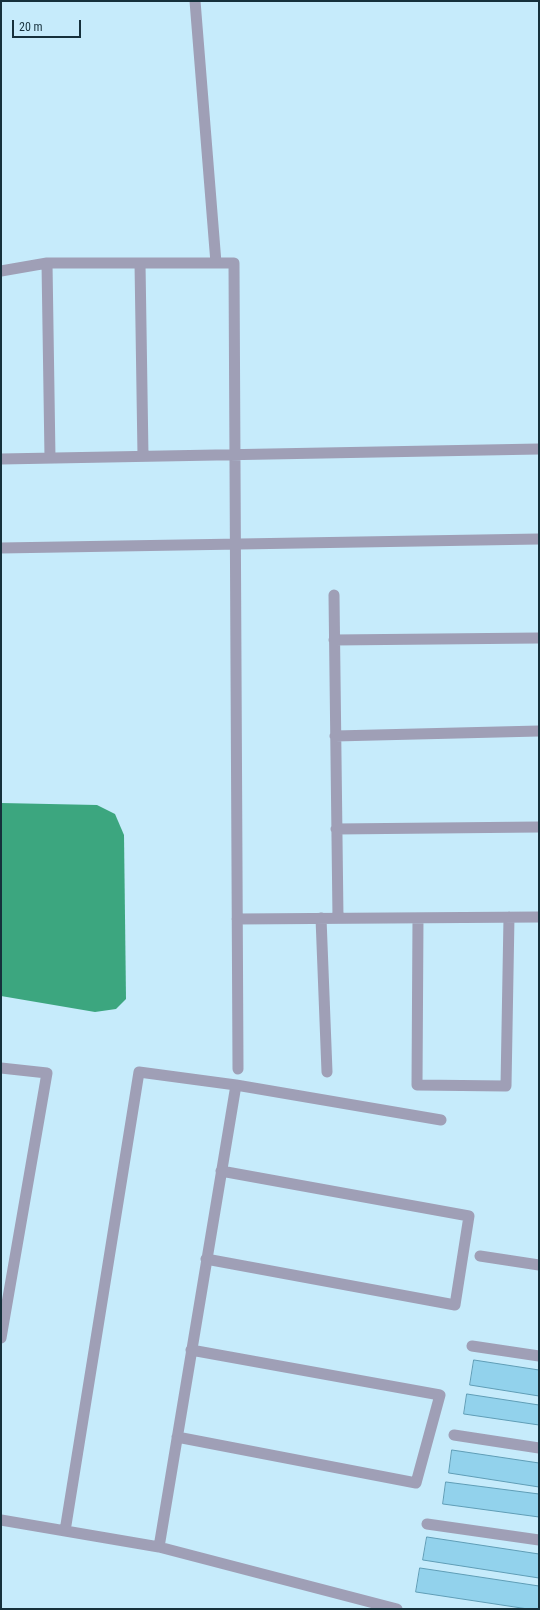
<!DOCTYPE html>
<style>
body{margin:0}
#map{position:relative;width:540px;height:1610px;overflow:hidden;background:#c6ebfb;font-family:"Roboto Condensed",sans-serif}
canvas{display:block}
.frame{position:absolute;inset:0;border:2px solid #16303b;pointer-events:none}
.scale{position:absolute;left:12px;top:20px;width:69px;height:18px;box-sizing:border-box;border:2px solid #16303b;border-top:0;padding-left:5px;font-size:12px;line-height:14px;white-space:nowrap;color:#16303b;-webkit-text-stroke:3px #c6ebfb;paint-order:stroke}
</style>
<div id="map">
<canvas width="540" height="1610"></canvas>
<div class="frame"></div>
<div class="scale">20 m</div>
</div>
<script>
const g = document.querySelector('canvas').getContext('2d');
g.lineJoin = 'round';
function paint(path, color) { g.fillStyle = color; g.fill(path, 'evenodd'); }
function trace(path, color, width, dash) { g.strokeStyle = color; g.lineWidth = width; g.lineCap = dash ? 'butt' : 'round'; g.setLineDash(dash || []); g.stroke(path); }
paint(new Path2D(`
 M1 803 97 805 115 814 124 835 126 999 116 1009 95 1012 1 996Z`), '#3ca67f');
const building = new Path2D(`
 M474 1360 539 1370V1396L470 1385Z
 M467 1394 539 1405V1425L464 1414Z
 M452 1450 539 1463V1487L449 1473Z
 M446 1482 539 1494V1517L443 1504Z
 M427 1537 539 1554V1578L423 1560Z
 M420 1568 539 1586V1609H528L416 1592Z`);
paint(building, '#92d2ec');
trace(building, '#5f9db6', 1);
trace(new Path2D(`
 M195 1 216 263
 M47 263 50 458
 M140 263 143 456
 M1 271 47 263H234L238 1069
 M1 459 539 449
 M1 548 539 539
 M334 595 338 918
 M334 640 539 638
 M335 736 539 731
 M336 829 539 827
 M321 918 327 1072
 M418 918 417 1085 506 1086 509 917
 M237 919 539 917
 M1 1068 47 1073 1 1338
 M236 1085 441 1120
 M480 1256 539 1265
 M206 1259 455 1305 469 1216 221 1171
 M472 1346 539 1356
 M454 1435 539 1448
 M177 1437 416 1483 440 1395 191 1350
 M1 1520 159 1547 397 1609
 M427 1524 539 1540
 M65 1531 139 1072 236 1085 159 1547`), '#9f9fb6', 11);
</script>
